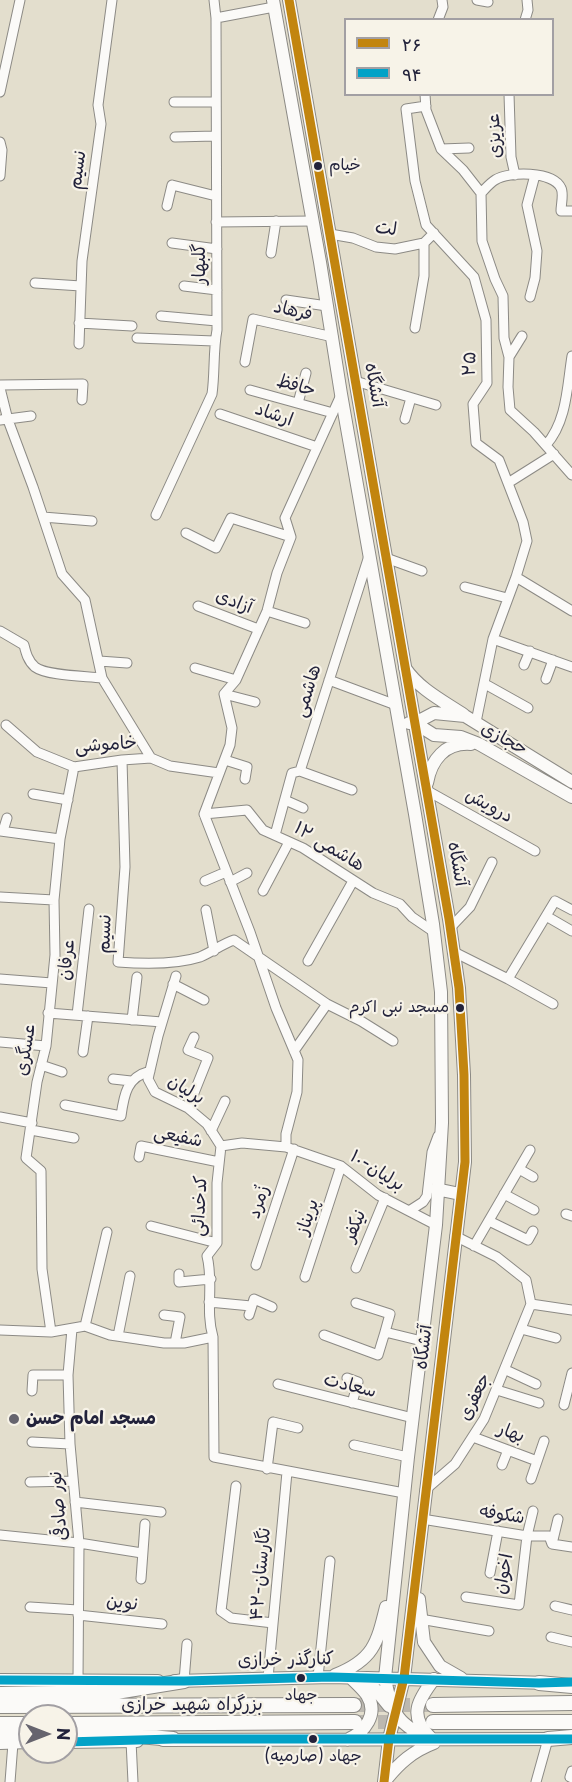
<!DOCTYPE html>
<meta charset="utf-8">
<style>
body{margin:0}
#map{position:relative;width:572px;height:1782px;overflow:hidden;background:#e3decd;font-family:"Playpen Sans",sans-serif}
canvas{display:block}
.legend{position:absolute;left:344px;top:18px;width:210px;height:78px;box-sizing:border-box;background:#f7f3e8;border:2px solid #a29fa3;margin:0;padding:8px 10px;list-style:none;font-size:18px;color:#22223b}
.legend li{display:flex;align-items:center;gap:12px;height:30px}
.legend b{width:30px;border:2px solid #a29fa3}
.north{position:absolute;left:18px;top:1704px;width:60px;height:60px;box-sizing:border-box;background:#f7f3e8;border:2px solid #a29fa3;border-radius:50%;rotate:90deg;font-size:16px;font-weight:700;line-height:24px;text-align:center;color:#22223b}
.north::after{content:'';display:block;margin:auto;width:21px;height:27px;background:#66646e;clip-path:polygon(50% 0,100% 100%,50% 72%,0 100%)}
</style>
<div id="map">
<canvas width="572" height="1782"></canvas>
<ul class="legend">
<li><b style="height:8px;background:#c2850f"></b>۲۶</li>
<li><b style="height:8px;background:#02a2c7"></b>۹۴</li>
</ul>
<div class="north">N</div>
</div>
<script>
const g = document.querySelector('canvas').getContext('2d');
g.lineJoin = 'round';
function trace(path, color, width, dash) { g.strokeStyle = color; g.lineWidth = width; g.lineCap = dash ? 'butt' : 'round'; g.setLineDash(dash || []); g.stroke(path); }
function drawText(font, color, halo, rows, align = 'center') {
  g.font = font + ' "Playpen Sans","Playpen Sans Arabic",sans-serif'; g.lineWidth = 4.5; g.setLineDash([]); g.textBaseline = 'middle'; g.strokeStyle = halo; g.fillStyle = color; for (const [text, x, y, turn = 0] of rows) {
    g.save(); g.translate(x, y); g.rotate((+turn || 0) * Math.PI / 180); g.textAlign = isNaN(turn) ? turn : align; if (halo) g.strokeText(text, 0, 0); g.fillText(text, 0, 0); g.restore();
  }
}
trace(new Path2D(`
 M354 1705H431
 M357 1722H403`), '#bcb8b0', 14, [14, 7]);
const minor = new Path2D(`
 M477 0 488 2
 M216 18 274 7
 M438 20 443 7 442 0
 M525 20 528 10 527 0
 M0 92 20 0
 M425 94 426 110 441 149 463 170 481 193 482 241 495 279 503 296 504 338 509 357 508 387 510 410 534 432 572 475
 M509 94 511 157 515 175
 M174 102H216
 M426 106 406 109 415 181 426 225 474 277 486 320 487 383 473 404 476 443 499 460 523 522 527 541 516 577 493 639 476 722
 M175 137 215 136
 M0 142 2 150 0 176
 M441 149 469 148
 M481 193C485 189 490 183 495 180 509 171 553 171 561 188 564 194 561 204 561 211H572
 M167 206 172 185 216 196
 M216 222 313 221
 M330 234 353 238 376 247 395 249 424 243 434 233
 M172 243 217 249
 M271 253 276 221
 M35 283 81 286
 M184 286 217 290
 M530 297 535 278 537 251 527 205 535 175
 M286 300 327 306
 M161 316 217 321
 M79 323 132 326
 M415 328 424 276V243
 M137 338 214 341
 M79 344 82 261 101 124 98 105 112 0
 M509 357 522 336
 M245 362 253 319 333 337
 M355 381 436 405
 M0 385 83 384 82 400
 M0 388 8 420 33 487 62 574 85 600 102 678 151 758
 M250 390 333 413
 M298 403 306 373
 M220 414 317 447
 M405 419 411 398
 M0 420 31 416
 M546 445C567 421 567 387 572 356
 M508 483 554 454
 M156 515 212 394C215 373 213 351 217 330L216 18 214 0
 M43 517 92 521
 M186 533 216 548 231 518 291 537
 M386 558 422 571
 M516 577 572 611
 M465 587 507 598
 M198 606 258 629
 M267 611 305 623
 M0 631 24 645C26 653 28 661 35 667 47 676 86 676 102 678
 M493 639 572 667
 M99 661 127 663
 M524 665 530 651
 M195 668 236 680
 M546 679 553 660
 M329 680 396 705
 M485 684 528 708
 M224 694 255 702
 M6 725 37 752 74 767 122 760 151 758 170 766 219 773
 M122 760 125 867 118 962C144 964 175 965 200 957 212 952 222 944 234 940L327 1004 361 1021 393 1041
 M225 760 247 767 245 779
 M300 771 352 790
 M426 790 535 851
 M33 794 68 800
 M285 800 303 808
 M204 814 247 810 263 830 303 848 373 893 400 904 412 917 434 932
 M0 831 60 839
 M3 831 7 818
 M275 835 292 773 300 771 369 556
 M205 881 226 872
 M230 882 247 873
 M263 891 289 842
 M0 897 54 900
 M206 910 214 951
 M546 916 572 931
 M450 928 470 907 492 862
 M454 952 508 979 555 901 572 910
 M308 961 353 881
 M176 976 158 1036 148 1079 155 1092 188 1108 207 1124 221 1146
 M0 979 52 983
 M508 979 553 1004
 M173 984 204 1000
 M48 1013 162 1022
 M77 1015 89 909
 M132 1020 137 977
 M0 1042 46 1046
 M294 1051 327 1004
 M83 1052 88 1016
 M41 1065 62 1072
 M113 1079 131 1081
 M65 1105 121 1116C124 1094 127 1077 150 1071
 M188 1108 208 1058 188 1050 194 1037
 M0 1117 32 1123
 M31 1130 74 1138
 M211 1131 225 1101
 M221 1146 217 1183V1243L207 1256C214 1283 205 1310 213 1337L214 1457 404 1493
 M221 1146 242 1143 286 1147 341 1166 378 1195 436 1225
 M286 1147V1134L297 1092 298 1060 276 1008 250 932 204 814 230 745 232 728 224 694 236 680 267 611 277 573 291 537 285 518 341 395
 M139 1157 141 1146 219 1162
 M519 1169 533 1177
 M504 1194 534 1210
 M409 1211 423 1202 427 1196 432 1152 438 1136
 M566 1214 572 1216
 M489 1221 528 1240 533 1231
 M151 1226 217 1243
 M455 1236 497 1257 526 1280 531 1304 572 1310
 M474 1246 530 1150
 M256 1265 294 1149
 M356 1268 385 1198
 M179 1274V1282L211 1279
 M305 1277 341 1166
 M209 1302 251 1306
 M356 1303 390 1314 385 1332
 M164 1315 180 1317 175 1343
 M249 1315 254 1299 272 1307
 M85 1326 107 1232
 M72 1329 68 1375 70 1444 79 1543 78 1680
 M521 1329 556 1338
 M0 1330 51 1332 85 1326 110 1335 164 1343H184L213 1337
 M51 1332 42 1269 41 1171 26 1158 37 1082 46 1046 55 955 54 900 60 839 74 767
 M324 1335 378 1355 385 1332 422 1341
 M118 1336 130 1276
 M506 1370 536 1384
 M347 1378 358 1382 352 1403
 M278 1384 413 1418
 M497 1390 539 1403
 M32 1391 33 1375H68
 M564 1405 572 1373
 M473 1437 537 1461
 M32 1442 70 1444
 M354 1445 408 1457
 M502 1465 508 1450
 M267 1469 273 1422 298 1428
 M531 1479 544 1441
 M30 1482 73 1481
 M236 1486 221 1611 231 1618 273 1623
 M425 1490 455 1464 484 1419 531 1304
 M75 1502 161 1512
 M422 1519 527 1536H549L552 1544 572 1547
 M0 1535 79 1543 142 1553
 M552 1544 558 1519
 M490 1573 498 1531
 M141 1579 145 1524
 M466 1597 519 1605 527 1536 533 1511
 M555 1606 572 1610
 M30 1607 78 1610
 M78 1615 162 1624
 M420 1619 489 1631
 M551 1637 572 1642
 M318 1677 330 1561
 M268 1678 287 1472
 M184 1681 187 1644
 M131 1741 133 1782
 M572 1771 570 1777 572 1778
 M10 1782 13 1743
 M536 1782 548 1739`);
const major = new Path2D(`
 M273 0 320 262 341 394 415 814 433 924 441 992 442 1123 436 1225 408 1457 385 1678C391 1714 399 1726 433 1740
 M289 0 449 919 459 988 464 1075 465 1162 404 1678 389 1739 384 1782
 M405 668C419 689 443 701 464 715
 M409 723H415L434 713 465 716 572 782
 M415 723 434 735 461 737 479 744 572 797
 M427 783C431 760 445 742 471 744
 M436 1189 460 1194
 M419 1599 424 1642 440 1666 461 1678
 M335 1675C373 1660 377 1644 386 1607
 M0 1680 158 1681
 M357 1680 376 1690 389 1706
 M175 1681 331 1677 548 1683
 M430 1737C408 1716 418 1700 434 1679
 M163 1740 557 1739
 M347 1740C365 1732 379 1714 367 1695 362 1688 356 1683 350 1677
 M66 1742 137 1741
 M0 1743 30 1742
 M385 1781C399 1763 413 1751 434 1743`);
const highway = new Path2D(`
 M539 1683 572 1686
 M0 1694 116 1692 184 1681
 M433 1705 572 1703
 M0 1706 354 1705
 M433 1722H572
 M0 1724H30
 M66 1724 355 1722
 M0 1735H30
 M66 1735 116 1734 173 1739
 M548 1739 572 1737`);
trace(minor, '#8c8a85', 11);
trace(major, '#8c8a85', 14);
trace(highway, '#8c8a85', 16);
trace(minor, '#fbfaf8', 9);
trace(major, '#fbfaf8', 12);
trace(highway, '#fbfaf8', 14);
trace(new Path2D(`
 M289 0 449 919 459 988 464 1075 465 1162 404 1678 389 1739 384 1782`), '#c2850f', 9);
trace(new Path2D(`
 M0 1680 184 1681 331 1677 539 1683 572 1682
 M66 1742 173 1739H572`), '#02a2c7', 9);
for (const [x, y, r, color] of [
 [318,166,5,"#22223b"],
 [460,1008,5,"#22223b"],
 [14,1419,6,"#66646e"],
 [301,1678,5,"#22223b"],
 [313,1739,5,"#22223b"]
]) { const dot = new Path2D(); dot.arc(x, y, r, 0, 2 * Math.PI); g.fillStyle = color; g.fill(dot); trace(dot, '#f7f3e8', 2); }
drawText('16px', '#22223b', '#f7f3e8', [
 ["خیام",329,166,"left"],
 ["مسجد نبی اکرم",449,1008,"right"],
 ["جهاد",301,1696],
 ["جهاد (صارمیه)",313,1757]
]);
drawText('18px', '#22223b', '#f7f3e8', [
 ["عزیزی",495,136,-93],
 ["نسیم",78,170,-82],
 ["لت",386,229,7],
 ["گلبهار",200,264,-90],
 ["فرهاد",293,311,13],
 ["۲۵",470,364,-88],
 ["آتشگاه",374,385,80],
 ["حافظ",296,386,16],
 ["ارشاد",274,415,19],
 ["آزادی",234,602,21],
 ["هاشمی",308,691,-73],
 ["حجازی",504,739,28],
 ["خاموشی",106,745,-4],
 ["درویش",489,806,29],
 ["۱۲ هاشمی",329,847,31],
 ["آتشگاه",457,864,80],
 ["نسیم",105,934,-88],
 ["عرفان",67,960,-83],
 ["عسگری",26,1050,-81],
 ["برلیان",186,1090,32],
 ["شفیعی",178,1137,11],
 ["۱۰-برلیان",377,1171,32],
 ["زُمرد",259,1202,-72],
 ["کدخدائی",200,1206,-87],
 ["پریناز",308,1217,-72],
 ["نیکفر",355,1226,-67],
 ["آتشگاه",424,1347,-83],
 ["سعادت",350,1386,14],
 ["جعفری",475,1397,-64],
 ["بهار",511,1433,20],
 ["نور صادقی",59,1506,-95],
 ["شکوفه",502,1515,9],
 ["۴۲-نگارستان",261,1574,-85],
 ["اخوان",504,1574,-80],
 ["نوین",122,1603,7],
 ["کنارگذر خرازی",286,1660,-1],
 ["بزرگراه شهید خرازی",192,1705]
]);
drawText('bold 18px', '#22223b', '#f7f3e8', [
 ["مسجد امام حسن",26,1419]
], 'left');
</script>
